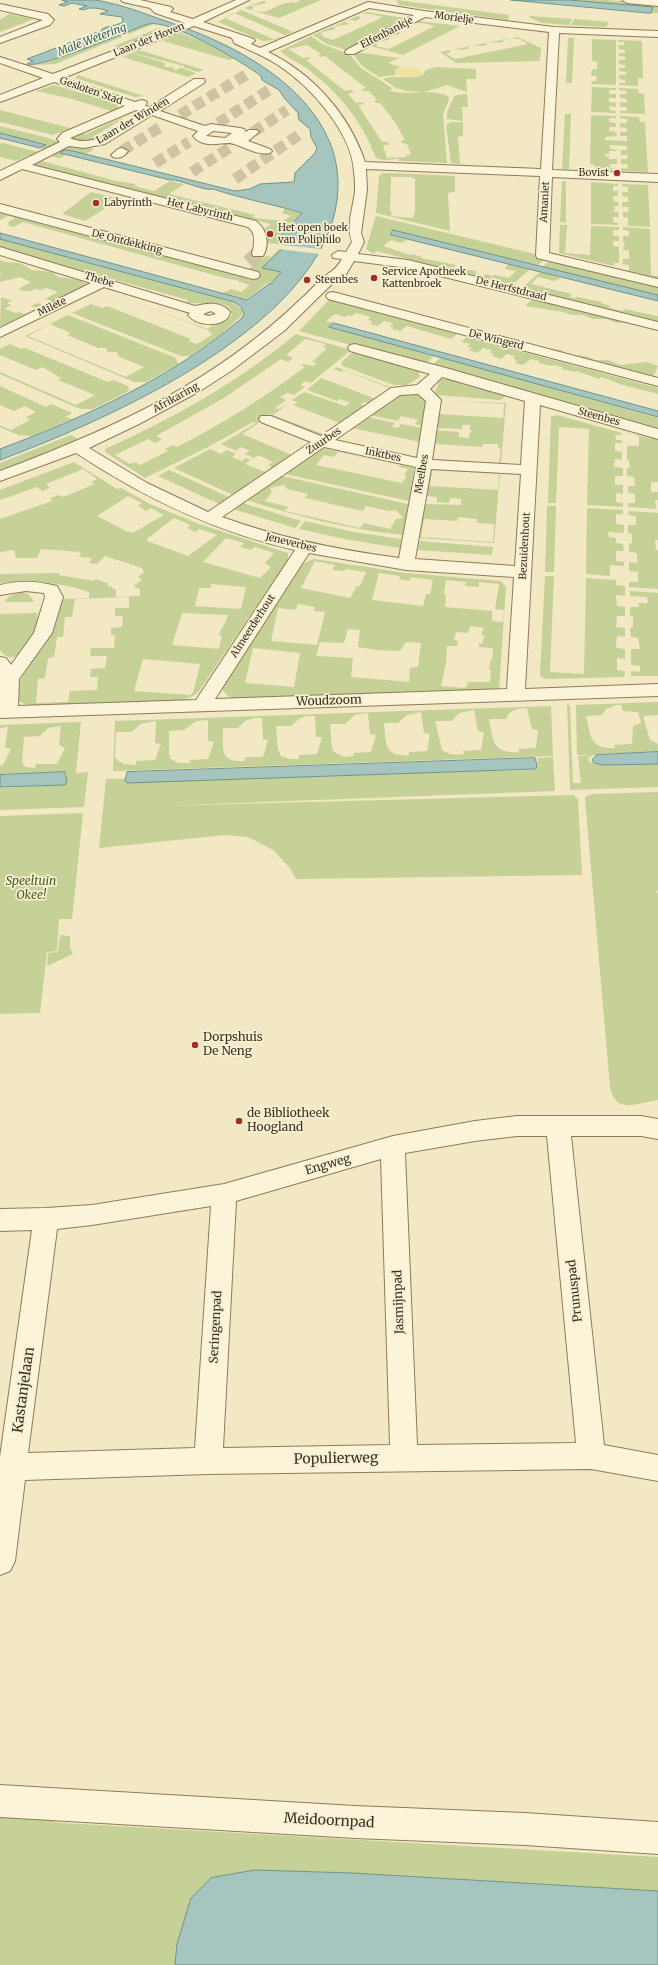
<!DOCTYPE html>
<style>
body{margin:0}
canvas{display:block;background:#f2e8c4}
</style>
<canvas width="658" height="1965"></canvas>
<script>
const g = document.querySelector('canvas').getContext('2d');
g.lineJoin = 'round';
function paint(path, color) { g.fillStyle = color; g.fill(path, 'evenodd'); }
function trace(path, color, width, dash) { g.strokeStyle = color; g.lineWidth = width; g.lineCap = dash ? 'butt' : 'round'; g.setLineDash(dash || []); g.stroke(path); }
function drawText(font, color, halo, rows, align = 'center') {
  g.font = font + ' Merriweather,serif'; g.lineWidth = 3.5; g.setLineDash([]); g.textBaseline = 'middle'; g.strokeStyle = halo; g.fillStyle = color; for (const [text, x, y, turn = 0] of rows) {
    g.save(); g.translate(x, y); g.rotate((+turn || 0) * Math.PI / 180); g.textAlign = isNaN(turn) ? turn : align; if (halo) g.strokeText(text, 0, 0); g.fillText(text, 0, 0); g.restore();
  }
}
paint(new Path2D(`
 M266 0 264 1 267 3 251 6 254 7 251 10C272 16 271 5 288 3 293 2 295 3 301 1L297 0H321L279 18 244 8Z
 M397 0 509 15 508 20 399 5 397 2Z
 M569 0H606L658 4V13H651L653 7Z
 M241 10 293 32 273 40 263 41 218 22ZM234 13 285 35 273 39 225 18Z
 M367 12 404 18 346 50 327 44 313 35ZM362 14H371L383 17 333 40 321 36 323 35 320 33 336 29 333 27C338 25 343 26 349 24L345 22 350 20 356 21 361 18 358 16Z
 M9 14 34 19 0 32V20Z
 M531 16 572 19 569 25 542 23 529 17Z
 M574 19 609 22 606 27 571 25Z
 M418 21 460 26 403 55 367 45ZM413 23H422L435 26 389 49 376 46 378 45 374 43C379 40 384 42 390 39L386 37 390 35H396L401 33 397 31 413 27 409 25Z
 M156 23 55 64 31 65 49 62 148 24Z
 M159 28 167 31 121 48 114 46Z
 M180 33 199 40 235 58 229 60 163 41Z
 M311 36 322 44 349 54 361 68 392 88 390 91C409 96 432 88 448 96L449 100 443 114 447 163 399 161 398 159 384 160 376 158C362 121 340 94 309 70 300 63 289 59 280 51ZM307 45 321 54 318 55 321 57 325 56 366 88 362 89 364 91H369L377 100 374 101 376 103H380L394 121 405 140 401 141V143L407 144 411 155H406L407 157 387 158 383 145H390L388 142H382L358 105 364 104 363 102 356 103 348 94 354 92 351 90 345 91 306 60 311 59 308 57 303 58 288 49Z
 M517 37 541 48 540 61 456 63 440 52ZM509 38 519 39 528 44 455 59 446 54 451 52 449 50C456 49 461 50 469 49L467 46C474 45 479 47 487 45L485 43 504 42 502 39Z
 M568 38H574L572 83H566Z
 M592 39 616 40V85L591 84 592 81H596L597 76H591L592 69H597V62L592 61Z
 M618 40 642 41 643 78H638V86L619 85V83H625V80L619 79V75H626V72L619 71V68H625V65L619 64V60H625L626 57 619 56V53H625V50L619 49 618 45H624V42H618Z
 M139 50 204 70 198 72 182 67H184L183 65 178 67 180 65C169 62 149 57 132 53Z
 M355 52 399 58 388 63 401 67 395 70 396 75 379 77 362 66 352 53Z
 M131 53 162 62 166 64 164 65 165 67H173L174 70 181 68 196 73 188 77 123 57Z
 M436 67 476 69V79H466L467 92 447 85 424 92 407 91 396 88 383 79C397 74 410 81 424 74L425 70Z
 M78 75 144 96 135 97 75 78Z
 M54 85 117 104 118 108 111 111 69 98 36 91Z
 M592 87 616 88V90H609L610 94H616V98H609V102L616 103V107L609 106 610 110 616 111V113L591 112Z
 M619 88 638 89 639 93 644 94 645 114 620 113V111H627V107H620V102L627 103V99L620 98V94H627L626 91 619 90Z
 M467 94 468 107H462L463 121 447 119V112L455 95Z
 M0 110 70 128 53 135 0 122Z
 M565 114H571L569 169H562Z
 M591 115 616 116V118H609V122L616 123V127H609V131L616 132 617 136 605 137V140L627 141V136H620V132H627V128L620 127V123H627V119L620 118V116L639 117 640 122H645L648 172 621 171V168L628 169 627 164H621V159H628L627 155H621V150H627V146L610 145V149L617 150V151H609V154H605V156L609 157V159H617V164H610V168L617 169H612V171L596 170 595 165 590 164Z
 M122 118H124L93 137 95 142H80L82 140 78 139 75 141 70 138 76 133 86 134Z
 M451 122H463V136L458 137 460 164 451 163 446 125Z
 M0 126 52 139 59 142 47 150 40 148 46 145 0 133Z
 M3 143 38 152 16 161 0 157V144Z
 M79 146 94 149 86 154 65 150 60 153 66 155 59 158 51 156 42 161 116 181 136 184 134 186 154 191 170 181 184 184 169 194 255 215 252 217C263 220 272 219 283 221L291 216 282 213 285 209 301 213 277 240 290 241 263 268 281 272 271 284 267 283 247 299 223 293 231 289 241 292 250 285 237 281 238 280 228 279 23 222 14 227 7 225 10 224 7 223 15 218 8 216 0 220V212L254 280 261 274 247 270 266 256 271 257 283 245 268 243 265 241 264 229 271 224 31 164 66 147Z
 M390 173 455 176V192L448 193 450 231 376 213 379 176 383 173ZM391 177H411L415 179V213H414L413 218 391 216 392 212H390Z
 M562 181H566V223L560 222Z
 M591 182 618 184V186H613V191H618V196H613V201L618 202 619 206H615L614 212H618L619 217H613V222L618 223V225L591 224Z
 M622 184 648 185 650 227 628 226V218L623 217V212H628L629 207H622V202H628V197L622 196V192H628V187L622 186Z
 M91 192 120 199 85 221 62 214Z
 M376 216 535 254V256L545 259 538 265 393 230 391 236 407 240 401 243 391 240 383 246 410 255 412 254 422 257 421 258 456 265 454 268 477 271 475 273 484 276 486 274 492 276 495 275 509 278 516 271 505 269 508 264 529 270 512 285 376 251 374 254 366 249Z
 M560 225H568L567 226 565 253 590 255 591 226 619 227V230H613V236H619V241H613V246L619 247V263H614V266L559 253Z
 M623 227 650 229 651 275 658 276V279L623 271 629 270V265L623 264V259H629V250H623L625 242H623V236H629V231L623 230Z
 M0 239 232 302 242 310V315L218 337 190 356H181L72 313 91 304 102 308 107 306 191 339 189 341 197 344 213 334 209 332 210 331 112 293 207 329 232 316 230 308C216 299 200 306 186 302L188 300 0 248Z
 M0 260 5 262 20 263 32 270 52 272 59 277 79 280 88 285 54 302 45 299 58 292 46 288 41 290 36 289C28 292 26 292 18 289L31 282 20 277 0 282V275L2 274 0 273Z
 M550 260 658 286V295L543 267Z
 M540 272 561 278 555 281 538 277 531 284 572 294 569 297 575 298 577 297 602 302 601 303 610 306 609 308 623 311 625 309C631 310 655 316 658 316V322L522 288Z
 M1 297 10 300 14 299 7 303 11 305 5 309 16 313 19 312 25 314 37 308 31 306 37 303 46 306 5 326H0Z
 M534 298 628 322 617 323 606 319H593L582 315H572L563 312 525 306Z
 M329 300 457 334 451 339 407 326 400 331 392 329 394 327 390 326 393 323 384 321 378 326 370 324 372 321 368 320 371 317 356 313 352 316 348 315 345 317 335 314 326 321 334 323 330 327 434 356 424 365 299 331Z
 M68 315 176 358 178 364 146 382H134L25 336ZM50 324 71 333 67 335 98 348H106L108 352H117L118 356 144 367 126 377 28 336Z
 M296 334 351 350 311 383 306 381 300 385 305 387 294 395 287 393 280 397 286 400 275 408 278 409 287 405 273 415 323 434 340 423 293 405 297 402 292 400 304 392 345 406 350 403 340 399 337 401 307 390 321 378 376 399 392 389 343 370 341 372 334 369 336 367 395 389 371 404 365 402 361 404 366 407 322 436 270 414 259 421 312 443 233 495 174 468 210 449 221 454 227 450 236 454 232 457 242 461 246 458 250 460 245 464 265 472 272 467 268 465 273 462 258 455 254 458 245 454 250 451 241 447 236 451 221 444 256 423 253 422 208 447 145 478 105 452V449C174 418 238 382 296 334ZM305 339 326 344 323 347 327 348 312 362 317 363 313 366 303 364 301 365 305 367C265 397 222 424 177 447L173 445 165 449 168 451 140 465 135 462 130 464 115 455 148 439 155 443 162 439 156 436 224 398 281 359 288 362 293 358 286 355ZM260 422 310 443 292 455 242 434Z
 M467 337 658 388V394L623 385 601 377 599 379 577 371 575 372 562 369V367L554 365 552 366 538 363 540 361 531 359 523 365 515 363 517 360 513 359 515 356 507 354 501 359 492 356 494 354 490 353 492 350 483 348 478 353 469 350 472 348 467 347 470 344 461 342Z
 M10 344 21 349 25 348 108 382 113 380 128 386 129 391 93 409H80L0 374V372L76 405 95 395 58 380 61 378 42 367 36 370 0 355V349Z
 M533 346 561 350 567 354 585 356 596 360H608L621 365 647 362 658 366 653 378Z
 M358 352 418 370 420 377 407 385H394L343 366 341 363 350 354Z
 M441 357 658 418V430L430 367Z
 M449 378 506 395V396L500 400 438 395 435 392 440 379Z
 M0 386 46 407 51 404 72 413 65 417 72 419 32 436 18 435 0 427V425L11 430 30 420 26 417 36 412 25 406 14 411 0 405Z
 M407 394 422 396 427 402 423 426 415 424 418 420 401 416 398 421 370 415 395 397Z
 M439 400 506 403 501 464 431 460 435 430 459 432V437L469 438 470 432 472 431 470 430V425H462V429L436 428ZM441 400 504 404 503 418 439 414ZM435 444 482 447 483 444H498V448L501 449 499 463 433 459Z
 M557 415 622 433 621 435H615L616 440H622V443H615V451L622 452V460L615 459 614 467 623 468V476H615V485H623V494L616 493V502L623 503V507L587 505 589 429 559 427 556 503H548L551 417Z
 M367 417 395 423 392 427 398 428 401 424 423 428 420 444 416 441 351 428Z
 M626 433 658 440V482H651V492H658V500H655L656 509H658L628 507V503H635V494L628 493V486H635L634 477 627 476V468H630L629 460H627V446H639V435L627 434Z
 M71 435 79 440 0 471V463Z
 M321 448 414 468 409 501 285 474ZM338 452 400 465 399 467 408 469 404 475 407 476 402 483 316 465 324 455 334 457Z
 M74 462 117 489 121 488 150 504 199 524 288 553V560L199 691 195 695 181 701 30 706 18 701 15 691 64 599 89 598V592C59 582 32 580 0 583V574L59 573V575L94 581 95 579 108 583 107 585 116 590V597L140 596V589L133 586 142 580 138 577 144 572 142 568 105 556 97 564 89 563 92 558 79 557 81 552 41 549 37 558H16L14 550 0 552V519L52 501 50 498 59 495 63 497 95 484 91 482 97 479 83 469 46 484 50 488 42 491 37 487 0 500V490ZM128 496 142 503 138 506 146 511 151 508 164 515 133 533 126 531 97 516ZM174 518 191 525 187 528 195 532 200 529 217 535 188 556 147 541V539ZM226 538 244 543 240 547 251 550 255 547 274 553 265 563 271 567 260 578 203 562ZM211 584 246 587 241 609 195 606 199 588H211ZM129 597V608H115V616H123L122 627 111 628V635H115L114 648H91L90 656H107L105 668 91 669 90 677H98L97 690 70 691 68 702 36 703 38 679 45 678 48 658 54 657 57 637H63L65 617H72L75 599ZM182 613 228 615C226 623 221 628 219 635L222 636 219 649 172 645ZM143 659 200 664 193 693 190 695 134 691Z
 M429 469 500 474 494 543 420 538 425 504 463 505 461 504V499L450 498 449 503 437 502V497L426 496 425 501ZM432 470 499 474 498 490 430 486ZM458 517 477 519V523L494 524 493 542 421 537 424 519 457 521Z
 M169 470 229 497 219 504 158 476Z
 M282 476 408 504 403 535C349 529 298 517 247 500ZM284 485 287 489 308 494 305 498 363 511 366 506 389 511 396 510 403 518 396 519 390 529 364 523 360 528 285 511 289 507 265 501 272 492 270 488Z
 M243 503 301 521 295 528 233 509Z
 M547 506H556L554 572H545Z
 M587 508 623 510V514H616V524L624 525V533L608 532 609 537 616 538V543L623 544 624 551H616V561L624 562V566L610 565V576L586 574Z
 M629 511 658 513V540H655L656 550H658V589L629 587V582H638V572L629 571V562L637 563V553L629 552V544L632 543V534L628 533V525H636V516L628 515Z
 M305 521 353 532 401 539 400 548 350 540 299 529Z
 M420 541 493 547 492 555 418 550Z
 M314 559 406 573 501 581 506 587 499 690 240 700 228 696 220 687 224 680 251 643 304 563ZM315 561 335 565 332 570 344 571 346 569 366 572 360 586H357L350 598 301 588ZM379 573 400 576 399 579 409 581 411 577 433 580 430 594H426L423 606 372 600ZM446 580 466 582 465 586 479 587V582L499 584 495 609 504 610 503 622 492 621V611L445 607 446 595 444 594ZM298 604 315 607 314 611 325 612 317 645 271 641 278 608 295 610ZM470 626 484 628 481 635 485 636 482 644 479 643V647L493 648 492 660 490 661 489 670H491L490 682H468L466 688 441 686 446 663 447 646H457L458 641 454 640 456 632 468 633ZM348 629 360 630 358 647 376 650 400 651 406 642 421 643 418 667 410 668 409 682 351 677 353 658 316 656 320 642 344 643ZM253 648 300 653 294 687 245 683Z
 M545 576H554L550 672 584 674 586 578 616 580V585L625 586V596L616 595 617 606 625 607V616H617L616 627 625 628V637L617 636 616 648 625 649V659L617 658V670L625 671 624 677 547 679 541 677 540 674Z
 M630 591 658 593V676H631V671L640 672V666L631 665V649H640L638 638 631 637 630 628 633 627V616H630V607H639L638 603H648L647 597 630 596Z
 M22 592 29 595 34 602H4L10 596Z
 M37 613C40 629 18 675 0 650V614Z
 M658 702V715L643 716 650 740 658 744V752L596 754 588 758 589 762 603 765 658 764V787L570 790 567 705H570L573 783H581L578 756 595 755H577L576 705ZM616 705H621L623 711 638 712 641 723 633 726 632 744 614 745 615 748C590 749 591 737 586 716L602 715 606 709Z
 M551 706 553 756 113 771 115 721ZM527 708 532 729 538 730 536 748 518 749 519 752C492 754 493 740 489 719H506C509 709 518 709 527 708ZM474 710 478 731 484 732 481 750 463 751 464 754C455 755 449 755 442 750L435 721H452L459 713ZM421 712 424 733 430 734 427 751 409 752V755C384 757 386 743 384 723H398L407 715ZM368 713 370 734 376 735 371 752 353 753 354 756 344 757 334 752 332 748 330 724H345L355 715ZM307 716H315L316 737H322L317 754 299 755V759H290L281 756 278 750 276 726H291L300 718ZM254 718H262L263 739 268 740 263 757H245V761C219 763 223 748 223 728H238L245 721ZM208 720V741L214 742 208 759 190 760V763H178L171 759 169 754V731L184 730 196 721ZM156 721 155 743 161 744 155 760 136 761V765L124 764 117 760 115 756 116 732H131L141 724Z
 M81 722 76 773 88 772 84 807 0 810V788L64 785 67 775 65 772 0 774V765H3L11 749 5 747 8 727 0 728V725ZM61 726 59 745 65 748 57 764H36L35 768 26 767 22 763 24 737 40 736 48 728Z
 M553 757 555 791 158 806 573 795 578 799 582 875 296 879 290 868 273 850 248 837 226 835 99 848 106 779 536 770 538 764 537 758Z
 M658 792V890L656 892 658 893V1100C637 1103 615 1115 610 1087L585 799 586 796 593 794Z
 M83 813 72 919H59L57 951 47 952 40 1013 0 1014V816Z
 M60 935 70 936V948L73 954 47 966 48 953 58 952Z
 M0 1818H31L63 1823 658 1857V1891L352 1873 254 1870 211 1878 177 1944 175 1965H0Z`), '#c5d197');
paint(new Path2D(`
 M410 67 418 68 423 72C417 80 402 78 395 73L399 69Z`), '#efe1a0');
const water = new Path2D(`
 M62 0C72 0 84 0 95 0 115 3 135 10 154 17 194 30 234 46 269 71 307 98 339 137 338 186 337 321 107 420 0 460V449C85 417 172 378 242 318L244 314 241 307 234 302 0 239V233L247 300 269 284H271L281 272 262 268 290 241 277 240 302 213C272 204 243 199 213 189 205 192 178 178 170 180L60 153 65 150 73 151 235 191 250 189 260 184 294 182 295 173 315 153 317 148 311 137 310 129 299 120 298 113 285 99 279 90 262 80 261 76C241 61 171 19 148 24 128 31 41 69 27 64L33 61 27 59 103 30 102 29C109 25 117 26 123 22L122 17 100 14 108 11C103 9 97 8 92 8 86 8 85 11 79 9L87 6 72 3 64 6 59 5 67 2Z
 M511 0H569L653 7 651 13Z
 M0 133 46 145 40 148 0 138Z
 M393 230 658 295V301L391 235Z
 M334 323 658 411V417L329 327Z
 M658 752V764L603 765 594 763 592 760 596 755Z
 M535 758 537 765 536 769 127 783 125 780 127 772Z
 M65 772 67 781 65 785 0 787V775Z
 M255 1870 352 1873 658 1891V1965H175L177 1944 191 1898 211 1878Z`);
paint(water, '#a6c5be');
trace(water, '#6c948d', 1);
paint(new Path2D(`
 M283 245 320 249H322L319 254 279 249Z`), '#f2e8c4');
trace(new Path2D(`
 M180 115 249 73
 M218 123 269 90
 M253 132 287 110
 M122 151 162 126
 M155 163 189 142
 M192 172 232 146
 M235 179 303 132`), '#cec3a3', 11, [11, 5.5]);
trace(new Path2D(`
 M248 262 258 253`), '#cec3a3', 14, [14, 7]);
const minor = new Path2D(`
 M121 0H140L171 7 173 9 170 12 193 19 236 0H249L203 22 254 39 255 41 251 44 260 48 368 2 424 11 554 27 658 31V37L559 33 552 170 658 174V182L552 177 549 253 658 279V287L537 258 536 255 540 176 366 169 367 190 361 233 364 242 358 254 408 260 658 322V330L408 268 354 261 345 276 333 283 284 331 231 371 200 391 139 424 89 448 147 483 208 512 311 442 261 422 259 419 261 416H271L321 436 391 388 417 385 430 374 350 351 348 348 350 345 355 344 446 368 658 429V439L540 405 525 689 658 684V696L0 718V657L6 658 11 665 34 633 45 597 44 593 26 591 0 595V585C20 580 37 581 57 586L63 597 52 633 19 679 18 706 196 700 295 550C215 532 144 498 76 453L0 481V471C115 428 214 383 303 297 310 291 316 283 323 278 332 270 335 271 342 259L333 258 332 255 338 251 346 252 352 242C346 226 353 208 355 191 355 185 355 179 354 173 353 133 310 86 278 65 264 56 249 50 234 43L232 38 194 26 63 78 135 102 142 100 146 101 147 103 145 106 150 107 194 79H204L205 81 204 83 160 111 205 126 211 124 240 128 244 129 246 131 244 133 249 130H257L259 132 248 141 270 149 272 151 270 153C259 156 244 147 234 144 226 140 204 151 193 136L198 131 152 115 105 144 84 148 69 146 32 165 256 221C267 230 270 244 263 256H253L252 253C255 244 256 233 248 227L22 169 0 180V171L60 142 57 139 62 133 125 106 54 82 0 102V95L43 78 0 63V57L53 74 185 23 155 13 150 8 123 2ZM369 8 414 15 346 50 345 52 346 54H354L425 17 549 32 541 169 365 162C349 114 313 74 268 52ZM136 110 142 112C122 124 95 150 70 138ZM213 131 232 133 225 138 206 136ZM442 377 525 401 521 465 432 460 441 400 430 389ZM418 394 426 401 417 458 335 440 400 395ZM324 447 416 467 399 558C338 550 280 538 222 517ZM431 469 521 474 515 566 415 559ZM309 553 406 570 514 577 507 689 215 699Z
 M622 0H658V6L627 3Z
 M0 4 48 14 54 20 50 25 0 43V37L43 20 0 10Z
 M122 148 128 151C124 157 119 159 113 157L111 155 118 149Z
 M0 204 258 272 260 275 258 278 253 279 0 212Z
 M0 247 195 306C207 303 222 301 230 312L229 316C221 328 196 326 188 315L190 313 104 287 0 337V328L91 283 0 255ZM211 311 216 314 208 316 203 314Z
 M333 292 658 378V386L328 299 326 296 328 293Z
 M517 1116H641L658 1119V1139L641 1136H571L604 1445 658 1455V1481L591 1469 208 1474 25 1480 15 1561 10 1571 0 1575V1457L32 1230 0 1231V1209L46 1208 92 1205 224 1184 393 1136 475 1121ZM517 1136H547L576 1443 417 1445 405 1153 475 1141ZM381 1159 390 1445 223 1448 236 1201ZM211 1206 195 1448 28 1453 57 1229 92 1225Z
 M0 1785 355 1806 525 1813 658 1822V1854L525 1845 355 1838 0 1817Z`);
trace(minor, '#8e7a59', 2);
paint(minor, '#fbf4d9');
for (const [x, y, r, color] of [
 [617,173,4,"#a22e24"],
 [96,203,4,"#a22e24"],
 [270,234,4,"#a22e24"],
 [374,278,4,"#a22e24"],
 [307,280,4,"#a22e24"],
 [195,1045,4,"#a22e24"],
 [239,1121,4,"#a22e24"]
]) { const dot = new Path2D(); dot.arc(x, y, r, 0, 2 * Math.PI); g.fillStyle = color; g.fill(dot); trace(dot, '#f8f1d5', 1.5); }
drawText('10px', '#3d301e', '#f8f1d5', [
 ["Morielje",454,18,8],
 ["Elfenbankje",387,33,-27],
 ["Laan der Hoven",149,40,-22],
 ["Gesloten Stad",91,91,19],
 ["Laan der Winden",133,121,-30],
 ["Amaniet",545,202,-87],
 ["Het Labyrinth",200,210,14],
 ["De Ontdekking",127,242,14],
 ["Thebe",99,280,17],
 ["De Herfstdraad",511,289,14],
 ["Milete",52,307,-26],
 ["De Wingerd",496,340,14],
 ["Afrikaring",176,398,-29],
 ["Steenbes",599,417,16],
 ["Zuurbes",324,441,-34],
 ["Inktbes",383,455,12],
 ["Meelbes",422,474,-80],
 ["Jeneverbes",291,543,14],
 ["Bezuidenhout",525,546,-87],
 ["Almeerderhout",253,626,-57]
]);
drawText('10px', '#3d301e', '#f8f1d5', [
 ["Bovist",609,173,"right"],
 ["Labyrinth",104,203],
 ["Het open boek",278,228],
 ["van Poliphilo",278,240],
 ["Service Apotheek",382,272],
 ["Kattenbroek",382,284],
 ["Steenbes",315,280]
], 'left');
drawText('italic 11px', '#2c5d5e', '#f8f1d5', [
 ["Male Wetering",92,40,-21]
]);
drawText('12px', '#3d301e', '#f8f1d5', [
 ["Woudzoom",329,701,-2],
 ["Engweg",328,1165,-16],
 ["Prunuspad",575,1291,-96],
 ["Jasmijnpad",399,1302,-92],
 ["Seringenpad",216,1327,-87]
]);
drawText('italic 12px', '#485b23', '#f8f1d5', [
 ["Speeltuin",31,882],
 ["Okee!",31,896]
]);
drawText('12px', '#3d301e', '#f8f1d5', [
 ["Dorpshuis",203,1038],
 ["De Neng",203,1052],
 ["de Bibliotheek",247,1114],
 ["Hoogland",247,1128]
], 'left');
drawText('14px', '#3d301e', '#f8f1d5', [
 ["Kastanjelaan",24,1390,-82],
 ["Populierweg",336,1459,-1],
 ["Meidoornpad",329,1821,3]
]);
</script>
